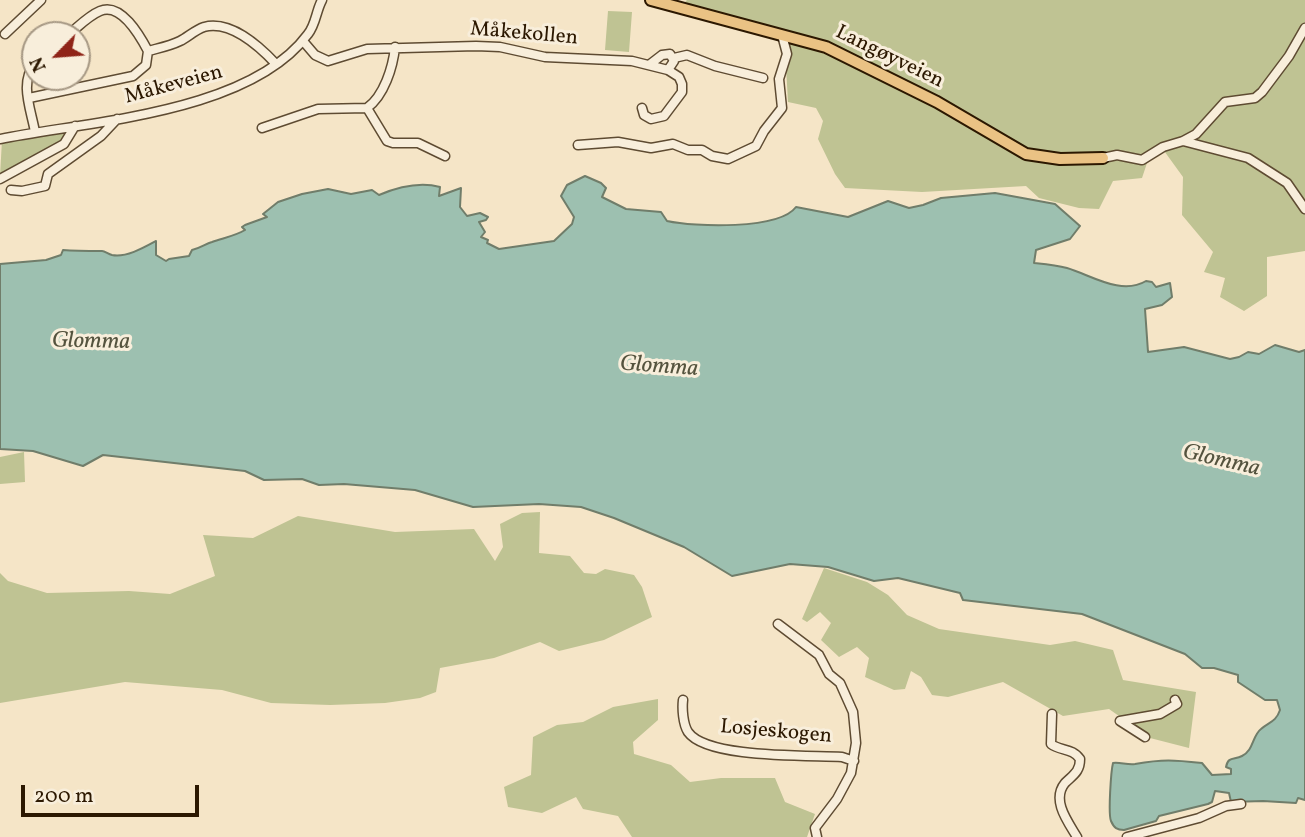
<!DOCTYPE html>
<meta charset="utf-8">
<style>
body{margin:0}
#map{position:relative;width:1305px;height:837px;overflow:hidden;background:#f5e5c7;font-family:Vollkorn,serif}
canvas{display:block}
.north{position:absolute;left:21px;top:21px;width:70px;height:70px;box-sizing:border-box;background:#f8eedb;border:2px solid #a69884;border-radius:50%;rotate:245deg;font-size:19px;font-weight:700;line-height:28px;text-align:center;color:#2c1801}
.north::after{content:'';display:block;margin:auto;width:24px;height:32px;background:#8f2418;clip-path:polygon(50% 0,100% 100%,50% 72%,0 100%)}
.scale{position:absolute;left:21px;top:785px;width:178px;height:32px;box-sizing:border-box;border:4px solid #2c1801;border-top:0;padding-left:9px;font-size:21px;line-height:24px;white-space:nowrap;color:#2c1801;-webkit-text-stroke:5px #f8eedb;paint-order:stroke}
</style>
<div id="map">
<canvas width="1305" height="837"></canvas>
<div class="north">N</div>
<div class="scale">200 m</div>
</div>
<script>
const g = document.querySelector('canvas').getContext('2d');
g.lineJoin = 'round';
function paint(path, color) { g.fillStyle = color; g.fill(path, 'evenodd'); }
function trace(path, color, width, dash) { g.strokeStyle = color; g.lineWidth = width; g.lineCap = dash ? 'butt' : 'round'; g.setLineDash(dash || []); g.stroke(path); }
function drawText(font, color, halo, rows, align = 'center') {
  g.font = font + ' Vollkorn,serif'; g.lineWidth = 6; g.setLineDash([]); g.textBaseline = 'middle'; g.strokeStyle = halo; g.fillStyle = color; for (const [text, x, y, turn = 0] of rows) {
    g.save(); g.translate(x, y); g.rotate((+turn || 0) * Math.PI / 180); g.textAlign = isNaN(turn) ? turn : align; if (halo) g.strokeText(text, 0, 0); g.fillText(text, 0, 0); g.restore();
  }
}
paint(new Path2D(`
 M687 0H1305V251L1267 257V296L1244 311 1220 297 1225 278 1204 272 1213 252 1182 215 1183 177 1162 148 1149 157 1142 178 1113 181 1099 209 1079 208 1039 198 1026 186 922 192 845 188 835 174 818 139 823 121 816 108 788 102 785 49 777 30 705 11 685 2Z
 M608 11 632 12 629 52 605 50Z
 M64 130 68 136 56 145 0 176 2 140Z
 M24 452 25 482 0 484V457Z
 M540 512 539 553 570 556 584 573 596 574 605 569 634 575 642 587 652 617 604 640 559 651 540 642 494 658 440 668 436 692 420 698 385 703 330 705 271 703 222 690 125 682 0 703V573L8 581 47 593 129 591 170 594 215 576 203 535 253 538 298 516 395 532 474 529 495 561 503 547 500 524 522 513Z
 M824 568 867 582 888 595 907 615 939 629 1050 645 1075 641 1113 650 1123 680 1196 692 1189 748 1150 738 1109 709 1063 716 1003 682 948 697 932 695 921 677 911 671 905 689 894 690 865 677 869 658 857 647 839 657 821 640 831 623 820 612 807 622 802 619Z
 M658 699V720L633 742 634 754 671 765 690 782 721 778H775L785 802 815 814 807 837H632L618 816 583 809 576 797 542 813 508 807 504 787 531 775 533 737 557 725 583 722 613 707Z`), '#bfc393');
const water = new Path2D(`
 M585 176 601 183 606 188 602 197 626 209 661 212 667 221C694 227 779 230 796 207L848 217 888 201 909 208 923 205 941 198 995 193 1055 204 1080 226 1070 239 1036 250 1034 263C1044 264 1056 265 1067 268 1091 275 1121 296 1146 281L1152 282 1156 287 1170 283 1172 297 1162 305 1145 309 1148 352 1184 347 1230 359 1239 357 1248 352 1259 354 1275 345 1299 352 1305 350V800L1298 798 1296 803 1263 801 1231 802 1229 793 1215 791 1212 802 1208 804 1159 816 1156 821 1124 830C1117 830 1114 828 1111 821 1108 814 1111 771 1113 763 1120 762 1127 765 1135 764 1163 759 1174 760 1202 763L1212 775 1231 774V769L1226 767C1228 756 1234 760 1242 756 1254 750 1252 736 1261 729 1269 722 1276 722 1280 710L1277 700H1265L1238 682V675L1214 668H1202L1185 654 1082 614 963 600 960 593 898 578 874 581 828 567 790 564 732 576 684 547 614 518 581 507 539 504 473 507 415 490 344 484 319 485 302 479 264 480 245 471 103 455 83 466 33 451 0 449V264L46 260 61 255 63 250C75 251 88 251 102 251 105 251 108 254 112 255 126 258 145 247 156 241V255L166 261 169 259 189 256 192 250C201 248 205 244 212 242 223 238 235 236 245 230L242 227 245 225 267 217 263 214 278 202 302 194 328 189 351 194 372 190 379 195C398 187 421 182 440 187L439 196 461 188 460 207 467 216 480 213 488 217 486 220 479 222 485 232 481 237 488 240 487 243 499 249 554 241 572 224 574 217 561 196 567 185Z`);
paint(water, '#9dc0b0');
trace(water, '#707d6a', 2);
const minor = new Path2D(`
 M5 34 41 0
 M68 35C78 27 88 16 100 11 121 2 140 36 148 51
 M303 41 315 55 328 61 367 49 476 46 500 47 545 57 632 61 668 70 679 77 682 84V92L664 116 651 119 644 115 642 108
 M148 51C159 48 170 46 180 41 188 37 195 30 204 27 231 20 259 46 276 64
 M674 58 687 55 715 66 763 78
 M35 63C19 83 31 109 35 132
 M649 65 662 55 670 54 674 61 668 70
 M29 98 133 76 146 65 148 51
 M367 108 387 141 393 143H418L445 156
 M367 108C384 96 393 67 395 47
 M262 128 318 109 367 108
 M0 139C90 121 250 113 308 34 316 24 316 11 322 0
 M1183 141 1248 158 1287 183 1305 209
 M578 145 618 142 651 148 673 144 688 150H702L712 156 728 159 756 146 764 131 782 108 779 79 787 54 782 35
 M1103 158 1117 155 1142 160 1163 147 1183 141 1196 134 1225 102 1255 98 1262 92 1289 56 1305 28
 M0 179 64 144 75 126
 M11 190 22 191 45 186 48 174 101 136 117 119
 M778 624 819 655 829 674 840 683 853 712 856 743 851 773 837 799 815 828 817 837
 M683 700C682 709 683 724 688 732 707 759 810 755 842 757L854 761
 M1052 714 1051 744C1060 751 1073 748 1080 759 1080 772 1073 775 1065 783 1051 800 1068 822 1077 837
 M1145 737 1120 721 1160 714 1177 704 1175 700
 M1127 837 1199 818 1226 806 1241 804`);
const major = new Path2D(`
 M651 0 826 47 937 102 1026 154 1060 159 1103 158`);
trace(minor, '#5e4b32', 11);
trace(major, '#2c1801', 14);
trace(minor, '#f8eedb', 8);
trace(major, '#eac284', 10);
drawText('21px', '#2c1801', '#f8eedb', [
 ["Måkekollen",524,35,5],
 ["Langøyveien",889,58,26],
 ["Måkeveien",174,86,-15],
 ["Losjeskogen",776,733,5]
]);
drawText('italic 23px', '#54533e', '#f8eedb', [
 ["Glomma",91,343,1],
 ["Glomma",659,368,4],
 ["Glomma",1221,462,13]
]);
</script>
